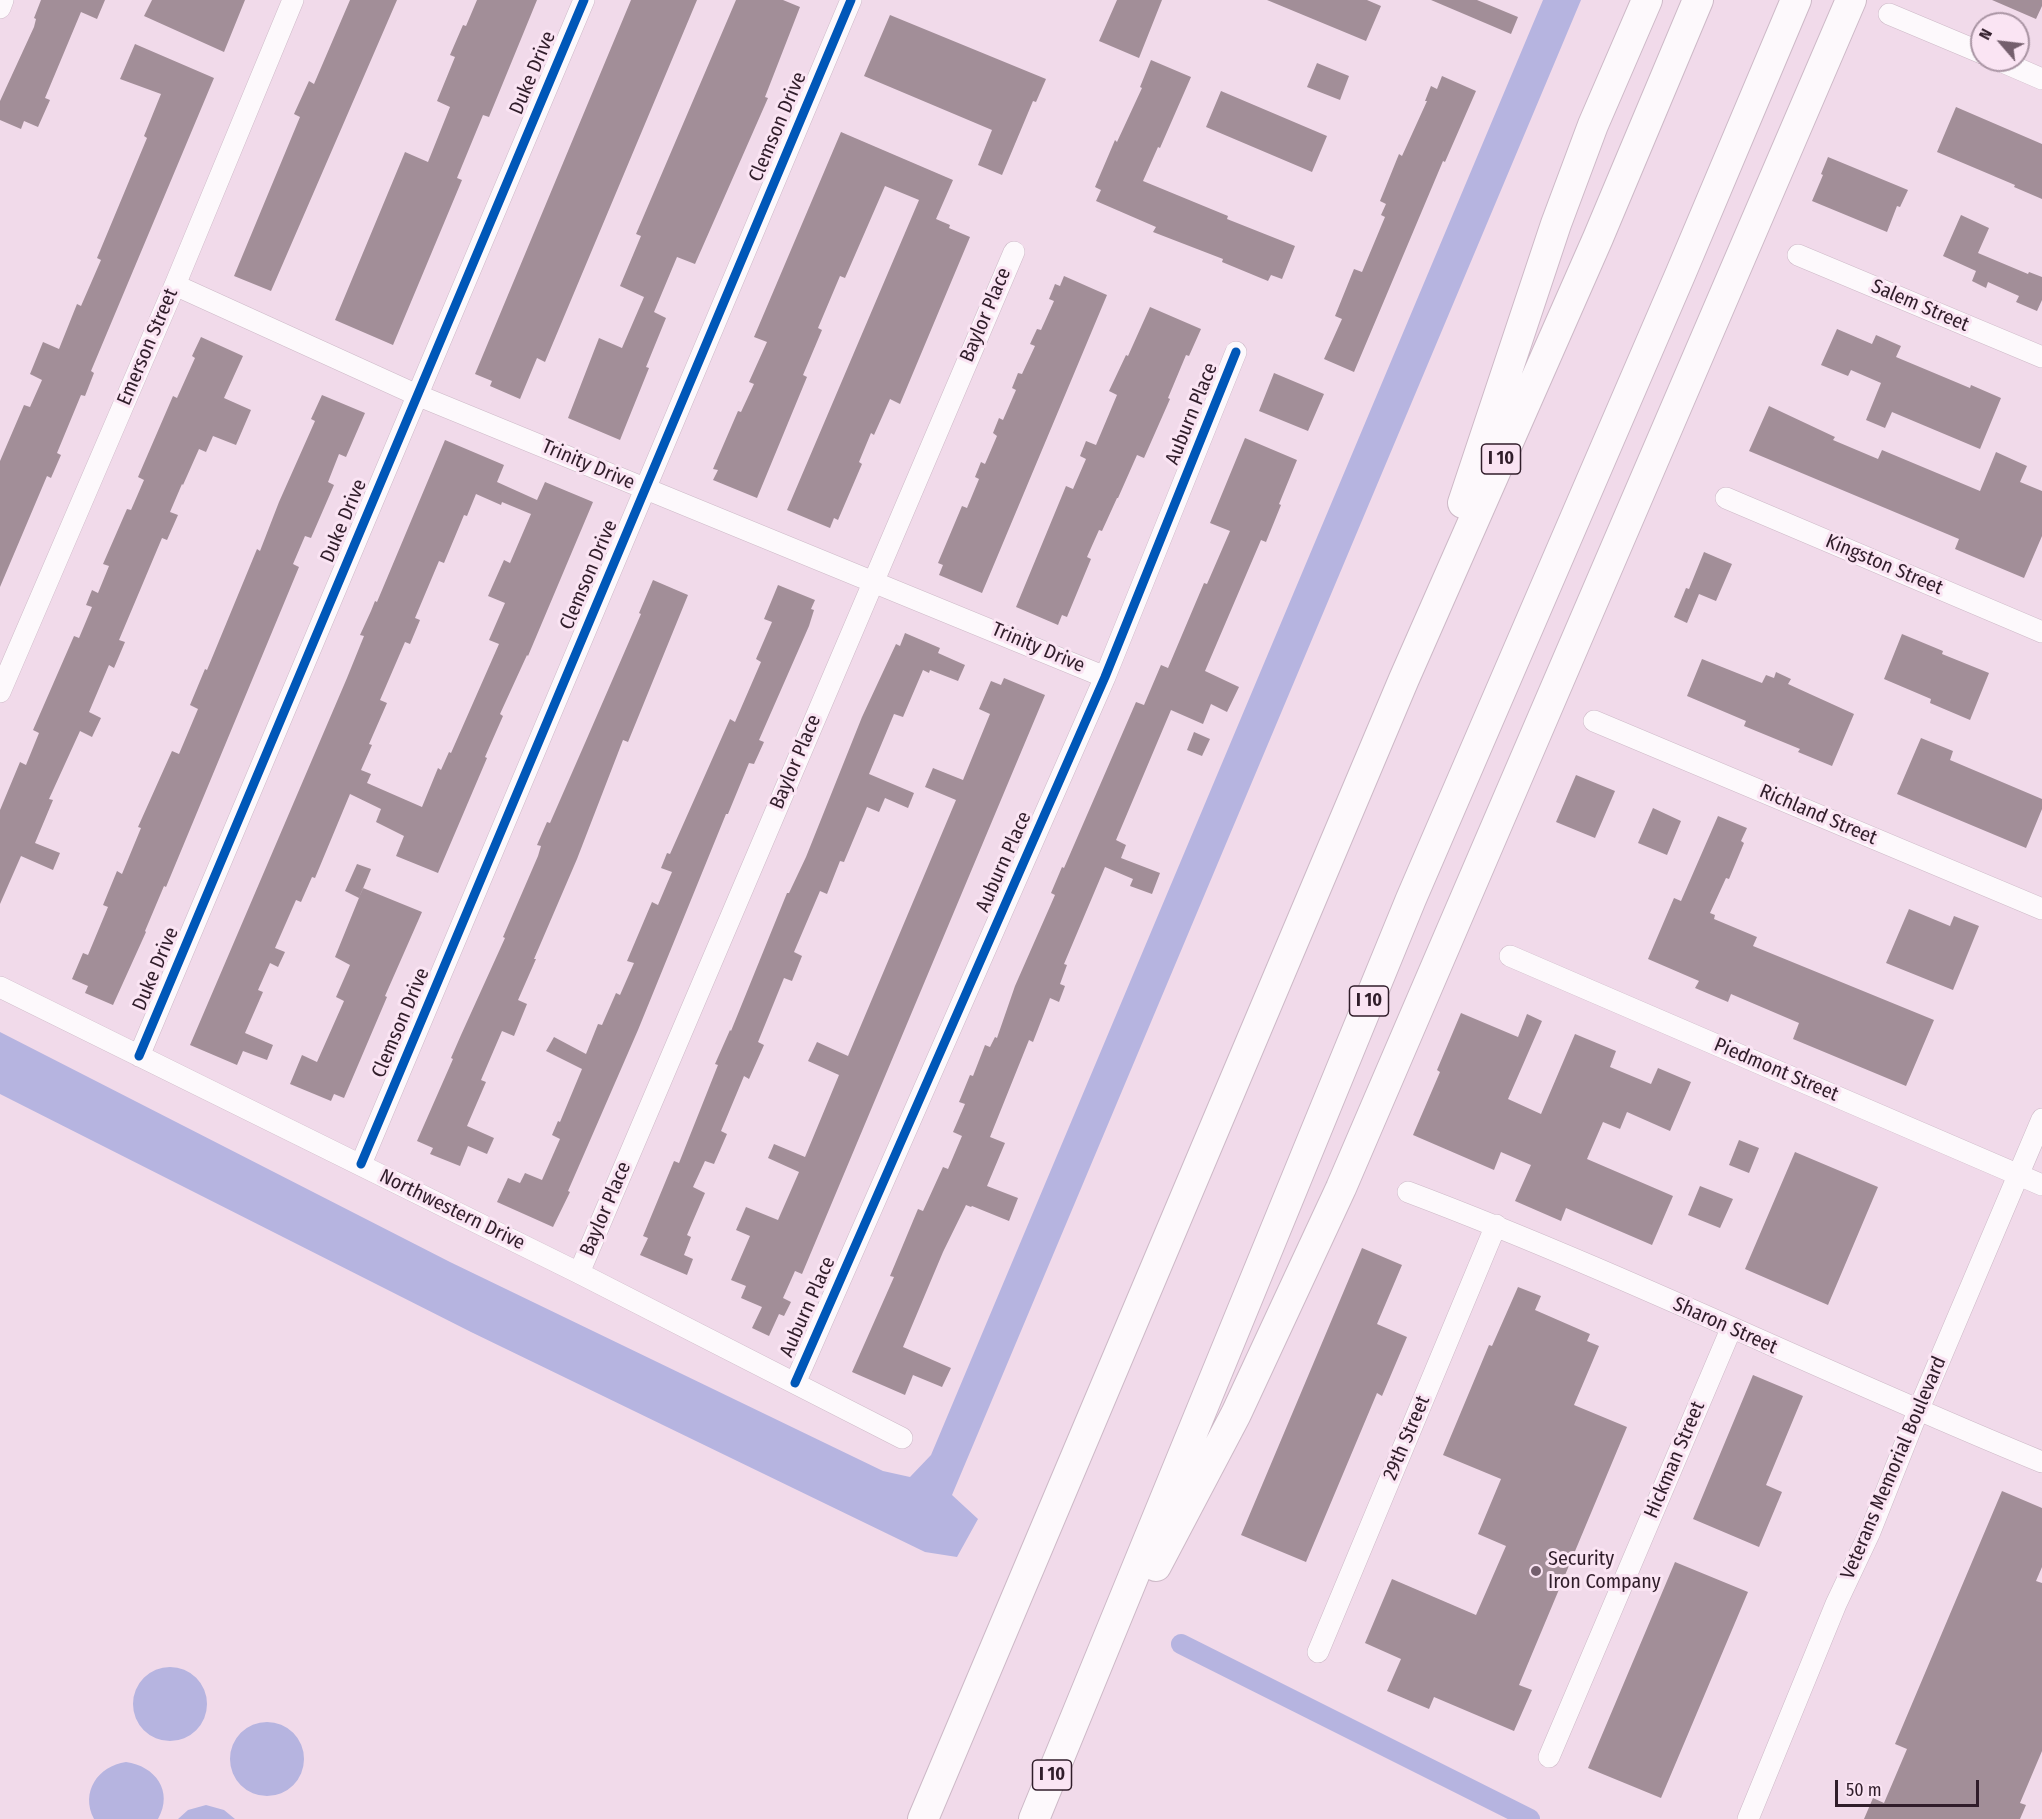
<!DOCTYPE html>
<style>
body{margin:0}
#map{position:relative;width:2042px;height:1819px;overflow:hidden;background:#f1daea;font-family:"Fira Sans Condensed",sans-serif}
canvas{display:block}
.north{position:absolute;left:1970px;top:12px;width:60px;height:60px;box-sizing:border-box;background:#fae4f3;border:2px solid #a994a3;border-radius:50%;rotate:298deg;font-size:16px;font-weight:700;line-height:24px;text-align:center;color:#301d2a}
.north::after{content:'';display:block;margin:auto;width:21px;height:27px;background:#745f6d;clip-path:polygon(50% 0,100% 100%,50% 72%,0 100%)}
.scale{position:absolute;left:1835px;top:1780px;width:144px;height:27px;box-sizing:border-box;border:3px solid #301d2a;border-top:0;padding-left:8px;font-size:18px;line-height:21px;white-space:nowrap;color:#301d2a;-webkit-text-stroke:4px #fae4f3;paint-order:stroke}
</style>
<div id="map">
<canvas width="2042" height="1819"></canvas>
<div class="north">N</div>
<div class="scale">50 m</div>
</div>
<script>
const g = document.querySelector('canvas').getContext('2d');
g.lineJoin = 'round';
function paint(path, color) { g.fillStyle = color; g.fill(path, 'evenodd'); }
function trace(path, color, width, dash) { g.strokeStyle = color; g.lineWidth = width; g.lineCap = dash ? 'butt' : 'round'; g.setLineDash(dash || []); g.stroke(path); }
function drawText(font, color, halo, rows, align = 'center') {
  g.font = font + ' "Fira Sans Condensed",sans-serif'; g.lineWidth = 6; g.setLineDash([]); g.textBaseline = 'middle'; g.strokeStyle = halo; g.fillStyle = color; for (const [text, x, y, turn = 0] of rows) {
    g.save(); g.translate(x, y); g.rotate((+turn || 0) * Math.PI / 180); g.textAlign = isNaN(turn) ? turn : align; if (halo) g.strokeText(text, 0, 0); g.fillText(text, 0, 0); g.restore();
  }
}
paint(new Path2D(`
 M1543 0H1581L952 1495 978 1519 957 1557 925 1552 471 1332 0 1094V1032L450 1262 883 1471 910 1477 931 1455Z
 M133 1704a37 37 0 1 1 74 0a37 37 0 1 1-74 0Z
 M230 1759a37 37 0 1 1 74 0a37 37 0 1 1-74 0Z
 M126 1762C155 1766 174 1791 158 1819H94C80 1792 98 1766 126 1762Z
 M206 1805 224 1810 235 1819H178L188 1810Z`), '#b6b4e0');
trace(new Path2D(`
 M1181 1644 1530 1819`), '#b6b4e0', 20);
paint(new Path2D(`
 M41 0H105L97 19 81 12 45 98 50 100 38 127 24 121 21 129 0 120V101L34 27 36 19 34 18Z
 M152 0H245L224 52 144 16Z
 M350 0H397L271 291 234 276 300 117 294 114 309 81 314 84Z
 M477 0H537L489 117 483 115 457 178 462 180 393 345 335 320 405 152 428 162 450 107 437 101 455 57 450 55 463 25 466 26Z
 M631 0H697L545 362 537 358 520 399 490 386 492 381 475 374Z
 M736 0H783L800 7 765 97 768 98 695 264 677 257 654 312 666 318 646 367 649 368 620 440 568 418 599 338 622 348 644 297 620 286 641 236 636 234Z
 M1117 0H1162L1139 58 1099 41Z
 M1267 0H1367L1381 6 1366 41Z
 M1431 0H1477L1518 17 1511 34Z
 M1992 0H2042V6L2036 19Z
 M890 15 1046 79 1036 102 1033 101 1002 175 978 165 992 130 864 76Z
 M135 44 214 78 91 371 94 373 85 396 81 395 57 453 61 455 51 478 47 476 0 587V461L24 405 30 407 42 380 30 374 43 342 59 349 77 304 81 306 101 260 97 258 147 138 144 136 161 94 120 79Z
 M1151 60 1191 77 1160 148 1158 147 1143 181 1228 216 1227 219 1295 246 1282 279 1271 275 1268 281 1222 262 1223 259 1153 232 1156 227 1096 201 1101 190 1095 187 1115 140 1117 142 1142 88 1140 87Z
 M1317 63 1349 76 1340 100 1307 87Z
 M1442 76 1476 91 1445 162 1443 161 1354 372 1324 359 1342 319 1335 316 1354 269 1362 272 1385 217 1381 215 1386 204 1380 201 1399 154 1402 156 1427 101H1425L1431 86 1437 89Z
 M1221 91 1327 136 1312 172 1206 127Z
 M1956 107 2042 144V199L2014 187 2015 185 1937 152Z
 M841 132 953 180 936 219 950 225 949 228 970 237 900 404 890 399 874 435 871 433 859 462 862 464 838 520 834 518 830 528 787 510 919 200 885 186 845 278 840 276 818 328 822 330 803 375 807 377 757 498 713 480 718 470 713 469 738 411 741 412 754 384 749 382 767 342 754 337Z
 M1828 157 1908 190 1900 207 1897 206 1887 232 1812 201 1823 175 1821 174Z
 M1961 215 1989 228 1978 253 2028 274 2029 272 2042 277V300L2037 311 2016 302 2019 296 1988 282 1986 288 1972 281 1976 271 1943 256Z
 M1064 276 1107 295 982 593 939 575 943 565 938 563 962 506 967 508 979 479 975 477 981 462 985 464 997 436 993 433 999 418 1003 420 1016 390 1012 388 1018 373 1022 374 1035 346 1030 344 1037 329 1041 330 1054 301 1049 299 1055 284 1060 286Z
 M1150 307 1201 329 1189 356 1186 355 1168 398 1170 399 1144 458 1137 455 1118 498H1117L1102 531 1099 530 1087 557 1091 559 1067 617 1062 615 1058 625 1016 607 1066 486 1073 489 1086 459 1080 456 1086 441 1096 445 1117 395 1109 391 1126 355 1128 356Z
 M1837 329 1872 344 1876 335 1901 346 1896 357 1970 388 1971 385 2001 398 1980 449 1892 412 1885 428 1866 420 1881 383 1851 370 1848 376 1821 365Z
 M201 337 243 356 224 398 251 410 236 445 213 436 206 452 199 449 183 485 182 484 170 512 178 515 167 540 162 538 119 640 125 642 114 668 109 665 89 712 101 718 92 737 80 731 49 799 53 800 35 843 60 853 53 870 21 856 0 904V810L20 762 26 765 39 733 33 730 74 636 79 638 92 607 86 605 92 590 98 593 109 566 103 564 127 509 131 510 144 480 138 477 173 396 177 398 195 358 192 356Z
 M1274 373 1324 394 1308 431 1259 411Z
 M322 395 365 413 346 457 339 454 328 482 334 485 311 538 305 536 293 564 299 567 282 608 166 887 164 886 145 931 146 932 113 1005 85 993 88 986 72 979 83 953 88 955 108 907 103 905 117 871 122 874 141 828 138 827 172 751 179 754 198 709 190 705 205 669 207 670 257 549 260 551 279 502 315 421 311 419Z
 M1769 406 1835 437 1833 440 1878 459 1882 450 1980 491 1996 452 2027 466 2020 482 2042 491V536L2024 578 1955 549 1959 539 1749 451Z
 M1245 438 1297 460 1279 504 1281 505 1266 542 1261 540 1205 671 1239 687 1227 712 1211 704 1203 724 1171 710 1116 840 1126 845 1121 858 1160 873 1152 894 1130 886 1133 879 1105 867 1064 964 1067 965 1060 984 1065 986 1059 1002 1050 998 1033 1042 1029 1040 990 1137 1005 1143 987 1186 1018 1198 1009 1221 972 1206 971 1207 966 1205 943 1252 903 1347 951 1368 942 1387 913 1375 905 1395 852 1372 894 1277 890 1276 918 1209 923 1211 943 1167 948 1169 962 1136 953 1132 965 1104 959 1102 970 1075 973 1076 985 1045 990 1047 995 1037 997 1038 1015 986 1055 895 1051 893 1062 867 1064 868 1136 702 1144 705 1161 665 1168 668 1204 583 1207 584 1230 531 1210 523Z
 M445 440 504 465 497 482 537 500 545 482 593 502 528 656 527 655 500 714 503 716 485 757 487 758 438 873 396 856 404 836 376 822 381 809 350 794 315 878 312 877 301 902 296 900 275 948 285 952 278 967 270 963 258 990 263 992 245 1033 273 1045 267 1060 243 1051 237 1065 190 1045 347 678 364 636 360 635 371 611 375 601 377 602ZM476 494 501 505 502 502 531 514 510 563 504 560 488 596 505 603 489 640 499 644 451 753 449 752 441 770 438 768 422 807 367 783 371 774 361 770 372 745 369 744 387 703 380 700 405 642 410 644 420 620 415 618 439 561 444 563 464 515 467 516Z
 M1704 552 1732 564 1716 601 1699 594 1687 623 1674 617 1686 588 1689 589Z
 M653 580 688 595 628 742 623 740 577 859 534 959H536L518 1000 527 1004 514 1036 502 1031 481 1080 486 1082 467 1126 494 1138 487 1154 468 1146 460 1166 430 1154 433 1148 417 1141 453 1059 451 1058 461 1035 505 938 503 937 538 856 541 846 537 845 547 822 550 823 585 743 641 614 639 613Z
 M778 585 815 600 811 609 814 610 809 626 759 740 764 742 754 764 749 763 728 814H726L638 1030 568 1191 570 1192 553 1227 497 1202 508 1178 520 1183 525 1173 542 1180 560 1139 552 1135 558 1121 560 1122 582 1069 546 1051 554 1037 586 1054 598 1024 602 1025 616 993 620 995 634 963 627 961 652 902 658 905 672 872 661 868 667 853 670 854 730 719 735 722 761 662 756 659 772 622 764 619Z
 M905 633 940 648 938 653 965 665 958 681 930 670 929 673 923 670 903 717 894 714 869 774 914 793 908 808 885 798 879 812 867 807 844 862 840 861 827 894 820 891 794 952 802 956 792 981 784 978 758 1042 764 1045 749 1079 744 1076 721 1131 727 1134 714 1164 705 1161 693 1187 705 1193 687 1235 691 1237 684 1255 693 1259 687 1275 640 1255 648 1238 643 1236 674 1161 679 1163 718 1065 715 1064 730 1030 731 1031 787 893H789L806 857 862 717 896 644 900 646Z
 M1902 634 1943 651 1942 654 1989 673 1970 720 1930 703 1931 699 1884 679Z
 M1702 659 1762 683 1766 675 1774 678 1776 672 1791 679 1788 684 1854 714 1832 766 1798 752 1800 749 1744 726 1746 721 1687 696Z
 M1004 678 1045 695 802 1274 795 1271 783 1298 791 1302 784 1316 779 1314 769 1336 752 1328 762 1307 741 1298 746 1286 731 1280 750 1236 736 1230 746 1207 778 1220 799 1172 768 1158 774 1144 805 1157 839 1075 808 1061 817 1042 848 1056 956 800 925 787 933 768 963 780 990 714 979 709 991 681 1001 685Z
 M1194 732 1210 739 1202 756 1187 750Z
 M1921 738 1953 751 1950 760 2042 799V809L2026 848 1897 794Z
 M1576 775 1615 791 1595 838 1556 822Z
 M1653 808 1681 821 1667 855 1638 843Z
 M1718 816 1747 828 1741 841 1744 843 1729 879 1726 878 1710 913 1715 915 1714 919 1757 937 1753 946 1934 1020 1906 1086 1793 1039 1799 1023 1731 994 1728 1002 1695 988 1699 981 1648 959 1674 898 1681 901Z
 M357 864 371 869 359 898 345 891Z
 M363 888 422 912 385 996 387 997 344 1098 334 1094 331 1101 290 1084 302 1055 317 1062 344 1001 336 997 350 965 335 957Z
 M1909 909 1950 926 1954 916 1979 926 1953 990 1886 963Z
 M1461 1013 1518 1037 1527 1014 1542 1021 1508 1099 1541 1114 1575 1034 1616 1051 1610 1067 1651 1084 1658 1068 1691 1082 1670 1131 1627 1112 1620 1129 1603 1122 1587 1159 1673 1196 1652 1245 1566 1208 1561 1221 1515 1201 1531 1165 1501 1152 1494 1170 1413 1135 1440 1072 1437 1070Z
 M1739 1140 1759 1148 1749 1173 1729 1165Z
 M1795 1152 1878 1187 1828 1305 1745 1269Z
 M1700 1186 1733 1199 1720 1228 1688 1215Z
 M1362 1248 1402 1265 1377 1324 1407 1337 1382 1396 1377 1393 1306 1562 1241 1535Z
 M1518 1287 1541 1296 1535 1310 1590 1334 1587 1341 1599 1346 1574 1405 1627 1427 1519 1685 1532 1690 1514 1731 1434 1697 1429 1709 1387 1691 1401 1659 1365 1643 1392 1579 1476 1615 1506 1546 1478 1534 1501 1479 1443 1455 1489 1345 1492 1346Z
 M1753 1375 1803 1396 1766 1485 1782 1492 1759 1547 1693 1519Z
 M2002 1491 2042 1508V1567L2036 1581 2042 1583V1751L2020 1803 2026 1805 2020 1819H1864L1873 1798 1884 1803 1907 1749 1895 1744Z
 M1675 1562 1748 1592 1661 1798 1588 1768Z`), '#a28e98');
const minor = new Path2D(`
 M0 8 3 0
 M1889 14 1982 53
 M1998 60 2042 79
 M1798 255 2042 357
 M175 285 417 395 1105 677
 M1726 498 2042 632
 M0 692 175 285 293 0
 M1594 721 2042 909
 M1510 956 2042 1185
 M0 987 579 1273 902 1438
 M139 1056 584 0
 M361 1164 851 0
 M1408 1192C1623 1273 1829 1375 2042 1462
 M579 1273 1014 252
 M795 1383 1105 677 1236 352
 M1318 1652 1496 1225
 M1549 1757 1731 1329
 M1748 1819 1836 1604 1870 1532 1918 1411 2042 1119`);
const highway = new Path2D(`
 M1463 503 1556 224 1593 125 1647 0
 M1156 1566 1236 1414 1341 1188 1851 0
 M923 1819 1404 679 1598 238 1698 0
 M1034 1819 1411 899 1680 275 1796 0`);
trace(minor, '#cdb9c7', 22);
trace(highway, '#cdb9c7', 32);
trace(minor, '#fdf9fc', 21);
trace(highway, '#fdf9fc', 30);
trace(new Path2D(`
 M139 1056 584 0
 M361 1164 851 0
 M795 1383 1105 677 1236 352`), '#0057b8', 9);
for (const [x, y, r, color] of [
 [1536,1571,6,"#745f6d"]
]) { const dot = new Path2D(); dot.arc(x, y, r, 0, 2 * Math.PI); g.fillStyle = color; g.fill(dot); trace(dot, '#fae4f3', 2); }
for (const [x, y, w] of [
 [1501,459,39],
 [1369,1001,39],
 [1052,1775,39]
]) { const box = new Path2D(); box.roundRect(x - w / 2, y - 15, w, 30, 4.5); g.fillStyle = '#fae4f3'; g.fill(box); trace(box, '#301d2a', 1.5); }
drawText('bold 18px', '#301d2a', null, [
 ["I 10",1501,459],
 ["I 10",1369,1001],
 ["I 10",1052,1775]
]);
drawText('20px', '#301d2a', '#fae4f3', [
 ["Duke Drive",533,73,-67],
 ["Clemson Drive",778,127,-67],
 ["Salem Street",1920,306,23],
 ["Baylor Place",986,315,-67],
 ["Emerson Street",148,347,-67],
 ["Auburn Place",1192,414,-68],
 ["Trinity Drive",588,465,23],
 ["Duke Drive",344,521,-67],
 ["Kingston Street",1884,565,23],
 ["Clemson Drive",589,575,-67],
 ["Trinity Drive",1038,648,23],
 ["Baylor Place",796,762,-67],
 ["Richland Street",1818,815,23],
 ["Auburn Place",1004,862,-66],
 ["Duke Drive",156,969,-67],
 ["Clemson Drive",401,1023,-67],
 ["Piedmont Street",1776,1070,23],
 ["Baylor Place",606,1209,-67],
 ["Northwestern Drive",452,1210,26],
 ["Auburn Place",808,1307,-66],
 ["Sharon Street",1725,1326,24],
 ["29th Street",1407,1438,-67],
 ["Hickman Street",1675,1460,-67],
 ["Veterans Memorial Boulevard",1894,1468,-67]
]);
drawText('20px', '#301d2a', '#fae4f3', [
 ["Security",1548,1559],
 ["Iron Company",1548,1582]
], 'left');
</script>
